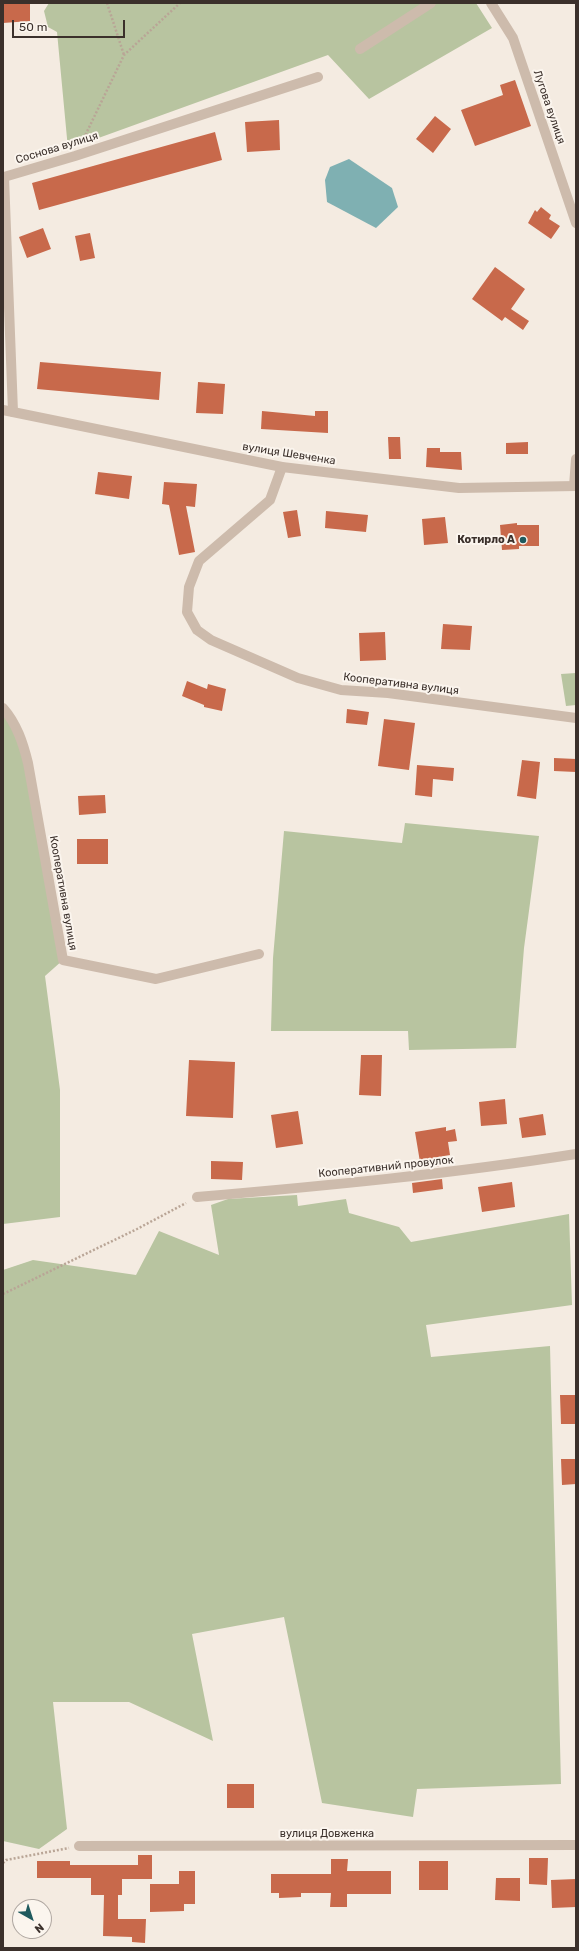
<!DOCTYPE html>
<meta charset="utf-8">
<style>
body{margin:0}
#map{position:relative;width:579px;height:1951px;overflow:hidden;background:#f4ebe1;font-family:Rubik,sans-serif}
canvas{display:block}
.frame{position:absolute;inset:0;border:4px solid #3b302b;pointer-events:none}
.north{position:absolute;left:12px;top:1899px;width:40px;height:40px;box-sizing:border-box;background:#fbf5ee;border:1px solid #aea6a0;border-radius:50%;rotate:141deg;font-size:11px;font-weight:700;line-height:16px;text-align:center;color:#3b302b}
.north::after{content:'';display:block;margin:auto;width:14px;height:18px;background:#1f5a5e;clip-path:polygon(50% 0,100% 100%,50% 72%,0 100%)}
.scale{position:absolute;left:12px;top:20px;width:113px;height:18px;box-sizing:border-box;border:2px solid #3b302b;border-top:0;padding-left:5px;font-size:12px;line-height:14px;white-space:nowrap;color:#3b302b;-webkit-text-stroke:3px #fbf5ee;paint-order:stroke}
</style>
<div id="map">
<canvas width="579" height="1951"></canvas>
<div class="frame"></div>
<div class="north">N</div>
<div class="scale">50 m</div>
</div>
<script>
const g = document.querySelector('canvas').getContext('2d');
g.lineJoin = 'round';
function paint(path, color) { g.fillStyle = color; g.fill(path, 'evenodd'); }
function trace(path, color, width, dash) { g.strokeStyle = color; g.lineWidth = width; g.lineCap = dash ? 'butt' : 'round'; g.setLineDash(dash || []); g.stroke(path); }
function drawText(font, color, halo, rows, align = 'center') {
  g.font = font + ' Rubik,sans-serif'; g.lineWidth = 4; g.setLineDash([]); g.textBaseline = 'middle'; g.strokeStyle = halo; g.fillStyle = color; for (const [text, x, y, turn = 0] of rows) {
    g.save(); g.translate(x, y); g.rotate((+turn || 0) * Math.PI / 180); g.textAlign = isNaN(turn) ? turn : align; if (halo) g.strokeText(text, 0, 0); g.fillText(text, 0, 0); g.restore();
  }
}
paint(new Path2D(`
 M49 3H476L492 28 369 99 328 55 68 149 57 32 48 27 44 11Z
 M576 673V705L566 706 561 674Z
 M3 708 22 739 63 960 45 976 60 1090V1217L3 1224Z
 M405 823 539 836 524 948 516 1048 409 1050 408 1031H271L273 958 284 831 402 843Z
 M297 1195 298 1206 346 1199 349 1213 399 1227 411 1242 569 1214 572 1305 426 1325 431 1357 550 1346 561 1784 417 1789 413 1817 322 1803 284 1617 192 1634 213 1741 129 1702H53L67 1829 39 1849 3 1841V1270L33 1260 136 1275 159 1231 219 1255 211 1205 228 1199Z`), '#b8c4a0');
paint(new Path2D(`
 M349 159 392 188 398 207 376 228 327 202 325 180 330 167Z`), '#7fb0b2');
paint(new Path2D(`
 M3 3H30V21L3 23Z
 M515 80 531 126 475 146 461 110 503 95 500 85Z
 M435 116 451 129 433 153 416 139Z
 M279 120 280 150 247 152 245 122Z
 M215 132 222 160 39 210 32 183Z
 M541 207 551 215 549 219 560 226 551 239 528 223 535 210 537 212Z
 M43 228 51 249 27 258 19 237Z
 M90 233 95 258 80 261 75 236Z
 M495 267 525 289 511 309 529 321 523 330 505 317 502 321 472 299Z
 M40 362 161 372 159 400 37 389Z
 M198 382 225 384 223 414 196 413Z
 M262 411 315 416V411H328V433L261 429Z
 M388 437H400L401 459H389Z
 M528 442V454H506V443Z
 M427 448H440V452H461L462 470 426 467Z
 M98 472 132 476 129 499 95 494Z
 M164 482 197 484 195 507 186 506 195 552 179 555 169 505 162 504Z
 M297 510 301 536 288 538 283 512Z
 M326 511 368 515 366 532 325 528Z
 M445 517 448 543 424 545 422 519Z
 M517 523V525H539V546H519V549L502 550 500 525Z
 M443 624 472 626 470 650 441 649Z
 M385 632 386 660 360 661 359 633Z
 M187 681 207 689 208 684 226 689 222 711 204 707V705L182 696Z
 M347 709 369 712 367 725 346 723Z
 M384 719 415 723 409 770 378 766Z
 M554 758 576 759V772L554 771Z
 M522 760 540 762 536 799 517 796Z
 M417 765 454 768 453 781 433 779 432 797 415 795Z
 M105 795 106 813 79 815 78 796Z
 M77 839H108V864H77Z
 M361 1055H382L381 1096 359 1095Z
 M189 1060 235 1062 233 1118 186 1116Z
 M505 1099 507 1124 481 1126 479 1102Z
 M298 1111 303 1144 276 1148 271 1115Z
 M543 1114 546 1135 522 1138 519 1118Z
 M446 1127V1131L455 1129 457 1141 448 1142 450 1155 438 1157 440 1166 421 1168 415 1132Z
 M211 1161 243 1162 242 1180 211 1179Z
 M442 1179 443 1189 413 1193 412 1183Z
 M512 1182 515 1207 482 1212 478 1187Z
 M560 1395H576V1424H561Z
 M561 1459H576V1484L562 1485Z
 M227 1784H254V1808H227Z
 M138 1855H152V1879H122V1895H118V1919H146L145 1943 132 1942V1937L103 1936 104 1895H91V1878H37V1861H70V1865H138Z
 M529 1858H548L547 1885 529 1884Z
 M331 1859H348L347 1871H391V1894H347V1907H330L331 1893H301V1897L279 1898V1893H271V1874H331Z
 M419 1861H448V1890H419Z
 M179 1871H195V1904H184V1911L150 1912V1884H179Z
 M496 1878H520V1901L495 1900Z
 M576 1879V1907L552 1908 551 1880Z`), '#c8694b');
trace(new Path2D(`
 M107 3 124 55
 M82 142 124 55 180 3
 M3 1294 137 1229 186 1203
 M3 1863 6 1860 69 1848`), '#b9a596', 2.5, [2, 2]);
trace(new Path2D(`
 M491 3 513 38 576 223
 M360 49 431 3
 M13 412 4 177 75 156 318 77
 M282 467 270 500 199 561 189 587 187 612 197 630 211 640 298 678 341 690 388 693 576 718
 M574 486 576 459
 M3 708C17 724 23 743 28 763L63 960 156 979 259 954
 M197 1197C324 1186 450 1174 576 1154
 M79 1846 576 1845`), '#cdbbac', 10);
trace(new Path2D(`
 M3 410 282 467 459 488 576 486`), '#cdbbac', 10);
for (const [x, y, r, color] of [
 [523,540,4,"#1f5a5e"]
]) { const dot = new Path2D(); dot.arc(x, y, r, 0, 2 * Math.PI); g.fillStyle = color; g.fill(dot); trace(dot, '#fbf5ee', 1.5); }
drawText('11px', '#3b302b', '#fbf5ee', [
 ["Лугова вулиця",549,107,71],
 ["Соснова вулиця",57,148,-17],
 ["вулиця Шевченка",289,454,9],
 ["Кооперативна вулиця",401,684,7],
 ["Кооперативна вулиця",63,893,80],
 ["Кооперативний провулок",386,1167,-6],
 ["вулиця Довженка",327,1834]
]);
drawText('bold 11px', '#3b302b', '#fbf5ee', [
 ["Котирло А",515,540]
], 'right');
</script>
